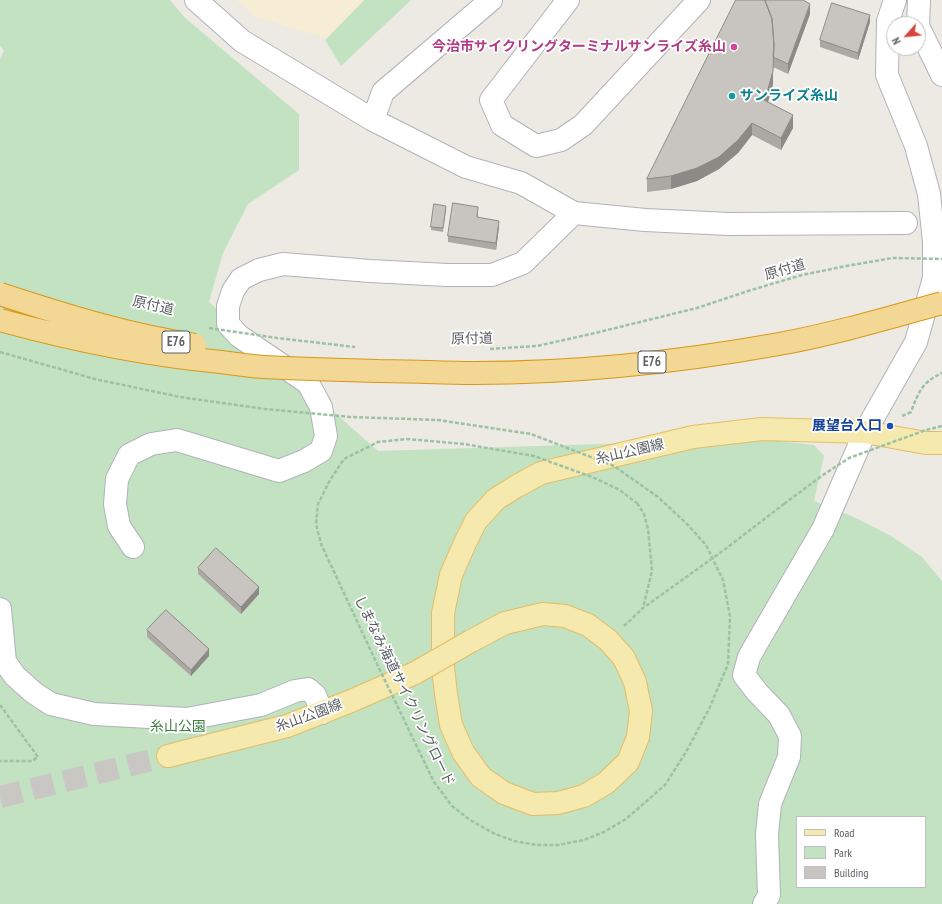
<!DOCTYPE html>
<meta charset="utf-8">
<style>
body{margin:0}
#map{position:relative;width:942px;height:904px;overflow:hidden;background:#eceae3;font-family:"PT Sans Narrow",sans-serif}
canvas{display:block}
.legend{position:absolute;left:796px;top:816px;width:130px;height:72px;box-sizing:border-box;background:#fff;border:1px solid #bdbfc0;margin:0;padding:5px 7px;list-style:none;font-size:12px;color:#5b5e62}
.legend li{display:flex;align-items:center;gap:8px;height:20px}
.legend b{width:20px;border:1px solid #bdbfc0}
.north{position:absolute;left:886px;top:16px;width:40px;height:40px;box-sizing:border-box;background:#fff;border:1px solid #bdbfc0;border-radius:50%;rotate:243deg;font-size:11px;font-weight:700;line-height:16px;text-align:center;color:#5b5e62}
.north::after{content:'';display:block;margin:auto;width:14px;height:18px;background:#d7463e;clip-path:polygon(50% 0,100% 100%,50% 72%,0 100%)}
</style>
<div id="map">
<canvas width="942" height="904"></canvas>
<ul class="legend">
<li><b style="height:5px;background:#f6e9ae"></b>Road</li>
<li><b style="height:11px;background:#c2e2c2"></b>Park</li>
<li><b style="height:11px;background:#c8c5c0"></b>Building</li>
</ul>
<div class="north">N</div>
</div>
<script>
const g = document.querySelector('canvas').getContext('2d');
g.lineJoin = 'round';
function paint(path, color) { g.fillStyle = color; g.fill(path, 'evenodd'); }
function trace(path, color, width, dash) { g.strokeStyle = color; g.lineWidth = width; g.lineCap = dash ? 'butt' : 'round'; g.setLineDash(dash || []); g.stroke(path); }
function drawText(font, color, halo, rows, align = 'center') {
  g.font = font + ' "PT Sans Narrow","Noto Sans JP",sans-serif'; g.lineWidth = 3.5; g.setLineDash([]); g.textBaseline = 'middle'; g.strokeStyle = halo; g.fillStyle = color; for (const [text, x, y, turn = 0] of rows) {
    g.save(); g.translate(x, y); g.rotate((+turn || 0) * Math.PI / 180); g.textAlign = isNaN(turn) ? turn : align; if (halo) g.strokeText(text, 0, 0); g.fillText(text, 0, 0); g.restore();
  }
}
paint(new Path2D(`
 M0 0H170L184 17 299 114V170L248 204 223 253 209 302 378 451 760 439 814 445 824 456 814 501 854 517 891 536 922 557 942 581V904H0V58L4 51 0 46ZM797 817H925V887H797Z
 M364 0H411L341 66 325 40Z`), '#c2e2c2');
paint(new Path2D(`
 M237 0H364L327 38 295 29 254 16Z`), '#f6edd4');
trace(new Path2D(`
 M0 797 168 756`), '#c8c7c3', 22, [22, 11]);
const minor = new Path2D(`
 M196 0 242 41 373 120 466 167 521 183 574 213 645 220 729 224 906 223
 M568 0 491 100 502 125 536 146 561 140 583 125 699 0
 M919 0 918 26 942 75
 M373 120 383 92 491 0
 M133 547 119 526 115 504 117 479 129 455 151 444 177 440 279 471 304 461 321 451 326 436 321 407 308 383 239 336 228 324V306L233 291 241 279 259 270 283 264 370 271 447 275H492L523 263 574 213
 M0 609 5 662 15 676 34 693 51 704 94 714 187 719 261 705 295 691 308 689 315 695 322 713
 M764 904 769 895 767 834 770 804 789 757 790 736 779 715 757 692 744 675 749 657 761 636 823 529 865 432 916 342 934 278V242L929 194 916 146 887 75 888 21 895 0`);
const major = new Path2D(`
 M471 641 505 623 543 614 565 616 588 625 608 640 624 658 635 682 641 711 638 737 628 762 606 783 584 796 558 803 533 804 504 793 481 777 463 752 451 725 446 694 443 668V613L451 575 465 543 476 521 496 499 517 486 541 473 693 437 762 429 865 432 926 443H942
 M168 756 287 726 351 701 415 673`);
trace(minor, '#b0b3b7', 24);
trace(major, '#e3bd66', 24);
trace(new Path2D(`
 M902 416 911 412C918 393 922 382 942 373
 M637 503 644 514 648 529 652 571 643 608
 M624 626 643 608 724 550 784 504
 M0 705 38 757 32 761H0`), '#9cc2a6', 2.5, [4, 2]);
trace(minor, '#fff', 22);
trace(major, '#f6e9ae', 22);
const majorBridge = new Path2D(`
 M415 673 471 641`);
const highwayBridge = new Path2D(`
 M0 294C64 315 128 335 195 345
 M0 320C73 340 146 355 221 362 235 364 249 366 264 367 302 369 340 370 379 371 411 371 443 373 474 373 576 373 679 362 779 344 834 334 888 318 942 303`);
trace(majorBridge, '#e3bd66', 24, []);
trace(highwayBridge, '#d99717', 24, []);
trace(new Path2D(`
 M209 328 277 338 355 347
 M490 349 537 346 591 334 697 308 748 291 802 275 846 266 893 258 942 259
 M0 352 95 379 180 397 265 409 351 417 438 420 531 434 614 466 658 497 686 523 706 545 723 580 730 616 728 664 710 707 686 752 665 785 626 819 604 832 584 840 558 845H537L514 841 493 833 470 820 452 806 434 782 378 666 321 544 316 524 318 504 330 480 344 459 378 442 407 439 464 444 534 456 592 477 618 489 637 503
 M784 504 823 475 849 458 926 430 942 426`), '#9cc2a6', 2.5, [4, 2]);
trace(majorBridge, '#f6e9ae', 22);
trace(highwayBridge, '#f2d894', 22);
paint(new Path2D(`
 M810 14 788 74 773 67V65V84L768 102 793 128 781 150 752 135 738 153 719 169 697 181 671 189 647 192V179Z
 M870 22 858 60 820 47V40Z
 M446 209 443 232 431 230V227Z
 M478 214V217L499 227 496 250 448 242V236Z
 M198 568 259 594 241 614 198 574Z
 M147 630 209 656 191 676 147 637Z`), '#aca9a5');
paint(new Path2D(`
 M810 4V14L788 74V64Z
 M870 15V22L858 60V53Z
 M773 57V84L766 109 764 100Z
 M793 115V128L781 150V138Z
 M752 123V135L738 153 719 169 697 181 671 189V176Z
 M499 221V227L496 250V243Z
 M259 587V594L241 614V607Z
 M209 649V656L191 676V670Z`), '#8c8a86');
const building = new Path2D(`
 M736 0H765L772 19 774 45 773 71 766 96 764 100 793 115 781 138 752 123 738 140 719 157 697 168 671 176 647 179Z
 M765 0H803L810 4 788 64 773 57 774 45 772 19Z
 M832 3 870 15 858 53 820 40Z
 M453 203 478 207 477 217 499 221 496 243 448 236Z
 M434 204 446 206 443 228 431 227Z
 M216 548 259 587 241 607 198 568Z
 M166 610 209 649 191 670 147 630Z`);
paint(building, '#c8c5c0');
trace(building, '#8c8a86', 1);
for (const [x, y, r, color] of [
 [734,47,4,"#d1479c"],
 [732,96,4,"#0f9aa8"],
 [890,426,4,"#1a4fb4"]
]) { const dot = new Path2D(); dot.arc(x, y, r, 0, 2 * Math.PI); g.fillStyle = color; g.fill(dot); trace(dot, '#fff', 1.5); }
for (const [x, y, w] of [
 [176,342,28],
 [652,362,28]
]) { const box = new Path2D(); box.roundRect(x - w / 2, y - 11, w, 22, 3); g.fillStyle = '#fff'; g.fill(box); trace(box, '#5b5e62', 1); }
drawText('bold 13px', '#5b5e62', null, [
 ["E76",176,342],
 ["E76",652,362]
]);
drawText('bold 14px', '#b23c85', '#fff', [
 ["今治市サイクリングターミナルサンライズ糸山",726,47]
], 'right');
drawText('bold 14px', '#0d838f', '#fff', [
 ["サンライズ糸山",740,96]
], 'left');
drawText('14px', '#5b5e62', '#fff', [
 ["原付道",785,270,-16],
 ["原付道",153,306,13],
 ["原付道",472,339,-1],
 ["糸山公園線",630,452,-13],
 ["しまなみ海道サイクリングロード",404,691,64],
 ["糸山公園線",309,716,-20]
]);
drawText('bold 14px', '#164399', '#fff', [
 ["展望台入口",882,426]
], 'right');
drawText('14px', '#3d7f3f', '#fff', [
 ["糸山公園",178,727]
]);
</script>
